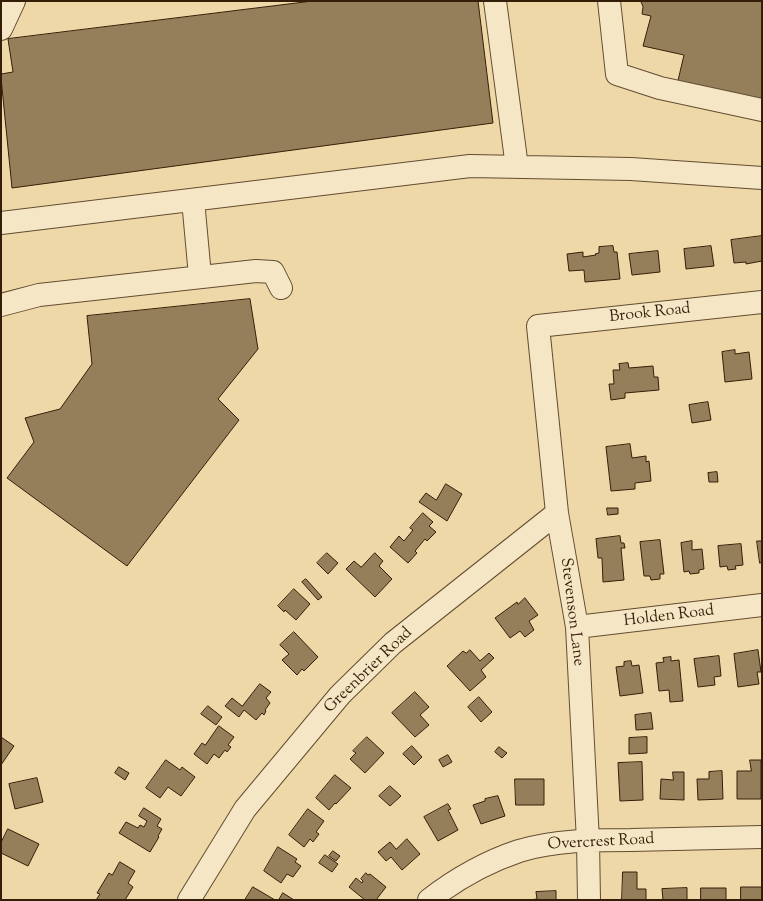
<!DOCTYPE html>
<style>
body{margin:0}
#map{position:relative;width:763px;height:901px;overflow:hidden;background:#efd8a8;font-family:"Sorts Mill Goudy",serif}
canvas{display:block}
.frame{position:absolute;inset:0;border:2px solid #341e08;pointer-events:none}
</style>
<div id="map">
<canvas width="763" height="901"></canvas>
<div class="frame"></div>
</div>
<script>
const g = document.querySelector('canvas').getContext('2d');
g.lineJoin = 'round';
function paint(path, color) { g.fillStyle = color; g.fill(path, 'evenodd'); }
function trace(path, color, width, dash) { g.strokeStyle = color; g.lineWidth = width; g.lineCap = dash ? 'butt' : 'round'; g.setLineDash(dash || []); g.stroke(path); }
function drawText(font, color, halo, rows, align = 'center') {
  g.font = font + ' "Sorts Mill Goudy",serif'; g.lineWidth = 3; g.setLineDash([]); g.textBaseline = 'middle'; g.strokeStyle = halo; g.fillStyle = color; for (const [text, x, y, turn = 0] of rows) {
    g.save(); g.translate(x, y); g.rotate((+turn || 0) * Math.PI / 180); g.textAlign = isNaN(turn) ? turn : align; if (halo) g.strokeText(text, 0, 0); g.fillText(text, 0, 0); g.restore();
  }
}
const building = new Path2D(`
 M313 1H478L493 123 12 188 1 78V74L13 72 8 39Z
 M641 1H762V107L676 89 684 55 643 46 651 16 642 14 643 7Z
 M762 236V261L746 264V262L734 263 731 240Z
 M613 246 614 252H617L620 279 585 282 584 270 569 271 567 254 583 252V257L596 255 595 254 599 253V247Z
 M711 246 714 266 686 269 684 249Z
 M658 251 660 272 632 275 629 254Z
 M250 299 258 349 218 399 239 420 127 566 7 478 34 442 25 418 60 409 92 364 87 316Z
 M735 350V354L749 352 752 379 725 382 722 352Z
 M628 363 629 368 653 366 654 377H658L659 390 625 393V398L611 400 609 384H614L613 370H620L619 364Z
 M708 402 711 420 692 423 689 405Z
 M630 444 632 458 646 456V462L649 461 651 481 635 483V489L611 491 606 447Z
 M717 472 718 482H709L708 473Z
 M446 484 462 494 447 521 419 502 426 493 436 500Z
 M607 508H618V514L608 515Z
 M423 513 433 522 429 526 436 532 427 541 425 539 415 551 417 553 408 563 390 547 399 536 404 541 413 530 410 528Z
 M620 536 621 543H624L625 548H621L624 580 603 582 602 558H598L596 539Z
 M660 540 664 574H660V579L651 580 650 576H644L640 542Z
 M692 541V550L702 549 704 569 699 570V573L690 574 689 571 684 572 681 543Z
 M757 541H762V562L760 563Z
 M741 544 743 565 735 566 736 569 728 570 727 566 720 567 718 546Z
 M327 553 338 563 328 574 317 563Z
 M375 553 383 561 379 566 392 579 375 597 346 569 354 561 361 567Z
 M306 579 322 597 318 600 302 582Z
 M294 589 310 604 296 620 285 610 284 612 278 606Z
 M525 598 538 615 529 621 534 630 525 637 520 631 510 638 495 618 517 602 518 604Z
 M294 632 318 657 304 671 302 669 297 675 282 660 289 654 280 645Z
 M470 650 480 661 489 653 494 658 481 670 486 677 470 691 447 666 463 651 466 653Z
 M758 650 761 672H757L759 684 738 687 734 654Z
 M719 656 721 676 714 677 715 685 698 687 694 659Z
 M671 657V661L679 660 683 701 670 702 669 690 659 691 656 663 664 662 663 658Z
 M631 661 632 666 639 665 643 693 620 696 616 667 624 666V662Z
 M260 684 271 692 266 698 270 703 265 710 266 711 264 715 262 713 256 720 244 710 239 717 225 706 232 698 242 706Z
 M415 692 429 707 420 715 429 725 415 737 392 713Z
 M479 697 492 712 481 722 468 707Z
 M208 706 222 717 216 725 201 714Z
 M651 713 653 729 636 730 635 715Z
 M219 726 234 737 228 745 231 747 227 752 225 750 219 758 214 754 207 764 194 754 202 743 205 745Z
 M1 737 14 746 1 765Z
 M367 737 384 753 365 773 350 759 356 753 353 751Z
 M647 737V753L629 754V738Z
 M412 746 422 757 414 765 403 754Z
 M499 747 507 753 502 758 495 752Z
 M448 755 452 762 443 767 439 760Z
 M166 760 180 770 182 767 195 777 181 796 168 787 160 798 146 788Z
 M750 760H761V799H737V771H751Z
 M642 762 643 800 620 801 618 763Z
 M119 767 129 773 125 780 115 773Z
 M722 771 723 799 698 800 697 779H709V772Z
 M673 772H684V800L660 799 661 779 673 780Z
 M335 775 351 788 336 804 335 803 329 810 316 798Z
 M37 778 43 802 15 809 9 784Z
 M515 779H544V805H516Z
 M390 786 401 796 390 806 379 796Z
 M498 796 505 816 481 824 473 805 485 801V799Z
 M448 804 451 809 448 810 458 830 438 841 424 817Z
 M144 808 161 819 157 826 162 829 158 836 159 837 150 852 119 833 126 822 138 828 140 825 144 827 147 821 139 816Z
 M308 809 324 821 316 832 319 834 313 842 310 839 304 847 289 835Z
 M8 829 39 844 28 866 1 853V843Z
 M407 839 420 854 402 870 391 857 386 861 378 852 390 842 396 849Z
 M278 847 297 859 295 862 301 866 293 877 287 874 281 883 264 871Z
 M333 851 340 856 336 861 329 856Z
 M325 855 338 864 332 872 319 863Z
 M120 862 135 871 128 883 133 887 125 900H96L100 894 97 893 109 873 112 875Z
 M623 872H637V889H646V900H622Z
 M366 873 368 875 370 874 386 887 376 900H365L349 887 356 878 362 883 363 881 361 879Z
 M253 887 275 900H245Z
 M741 887H762V900H741Z
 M687 888V900H663L662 889Z
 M701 888H726V900H701Z
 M556 891V900H529L537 899 536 892Z
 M283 893 294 900H279Z`);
paint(building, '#957f5b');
trace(building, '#341e08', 1);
const minor = new Path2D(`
 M495 1 517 167
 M609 1 617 74 660 88 762 110
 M1 29 14 1
 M193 200 200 276
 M1 223 470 166 631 169 762 178
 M1 305 39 295 256 271 273 272 281 288
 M577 627 762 605
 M189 900 245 809 340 695 393 643 557 513
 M429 900C456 879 486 862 519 851 555 840 594 840 631 840 675 839 718 838 762 837
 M589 900 588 841 577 627 557 513 538 326 762 302`);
trace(minor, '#634c30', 24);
trace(minor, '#f5e6c6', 22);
drawText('16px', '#341e08', '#f5e6c6', [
 ["Brook Road",650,314,-6],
 ["Stevenson Lane",571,612,83],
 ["Holden Road",669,617,-7],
 ["Greenbrier Road",369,671,-44],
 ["Overcrest Road",601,843,-3]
]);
</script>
